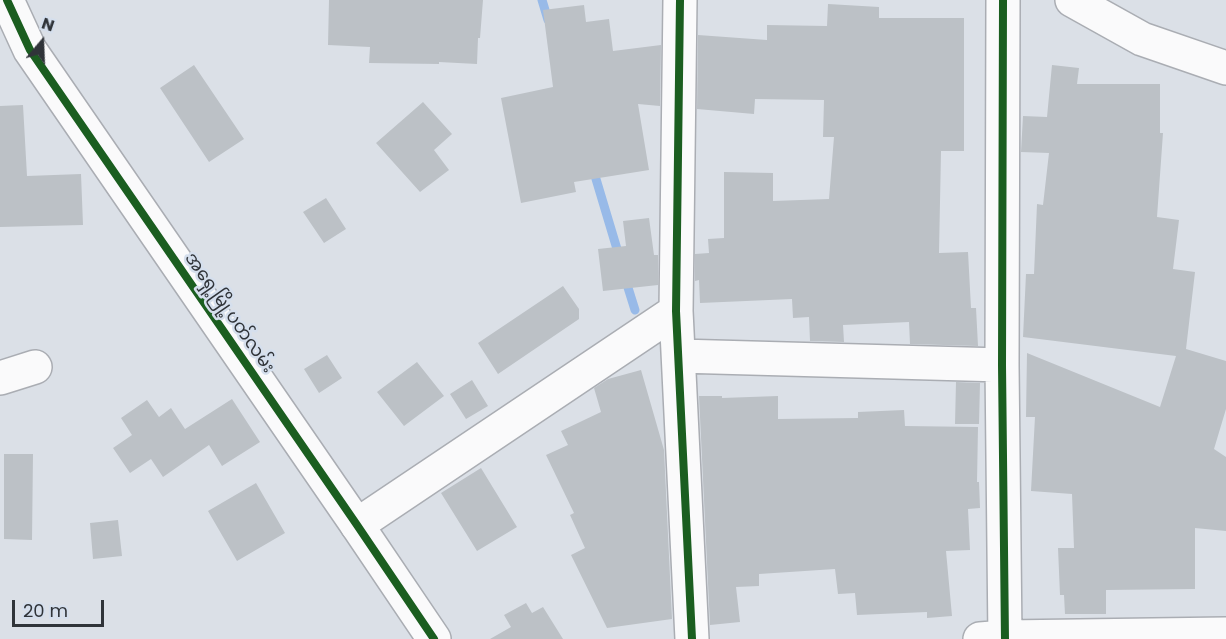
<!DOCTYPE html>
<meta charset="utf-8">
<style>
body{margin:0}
#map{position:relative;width:1226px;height:639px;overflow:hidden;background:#dbe0e7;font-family:Poppins,sans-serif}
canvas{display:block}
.north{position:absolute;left:12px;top:12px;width:60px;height:60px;-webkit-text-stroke:4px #d5dfed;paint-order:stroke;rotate:19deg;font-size:16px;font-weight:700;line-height:24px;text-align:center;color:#303439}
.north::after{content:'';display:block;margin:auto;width:21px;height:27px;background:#303439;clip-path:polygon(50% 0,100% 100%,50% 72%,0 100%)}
.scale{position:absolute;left:12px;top:600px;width:92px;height:27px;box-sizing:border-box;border:3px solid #303439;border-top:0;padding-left:8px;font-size:18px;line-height:21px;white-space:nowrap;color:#303439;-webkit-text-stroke:4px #d5dfed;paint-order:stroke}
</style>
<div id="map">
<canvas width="1226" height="639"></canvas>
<div class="north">N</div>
<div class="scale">20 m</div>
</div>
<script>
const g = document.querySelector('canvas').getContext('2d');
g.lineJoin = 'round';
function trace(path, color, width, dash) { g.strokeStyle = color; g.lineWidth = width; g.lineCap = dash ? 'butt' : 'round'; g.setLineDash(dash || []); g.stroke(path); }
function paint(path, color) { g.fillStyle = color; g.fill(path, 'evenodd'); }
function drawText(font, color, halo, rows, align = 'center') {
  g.font = font + ' Poppins,"Noto Sans Myanmar",sans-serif'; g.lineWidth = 5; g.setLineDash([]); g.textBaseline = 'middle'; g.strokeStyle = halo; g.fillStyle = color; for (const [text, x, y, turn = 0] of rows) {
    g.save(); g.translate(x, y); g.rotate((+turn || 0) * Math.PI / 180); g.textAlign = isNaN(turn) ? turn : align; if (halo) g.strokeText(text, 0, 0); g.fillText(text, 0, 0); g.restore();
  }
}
trace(new Path2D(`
 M542 0 548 20
 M593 169 620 259
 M625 278 635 310`), '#98bae8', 9);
paint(new Path2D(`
 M329 0H483L480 38H478L477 64 439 62V64L369 63 370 47 328 45Z
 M828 4 879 7V18H964V151H941L939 253 968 252 971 308H976L978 346 910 344 909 322 843 325 844 342 810 341 809 317 793 318 792 299 700 303 699 280 695 281V254L709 253 708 239 724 238V172L773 173V201L829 199 834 137H823L824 100 755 99 754 114 697 109 698 35 767 40V25L827 26Z
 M584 5 586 22 609 19 613 51 661 45 660 106 638 104 649 170 574 182 576 192 521 203 501 98 553 87 543 10Z
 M194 65 244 139 209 162 160 88Z
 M1052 65 1079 68 1077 84H1160V133H1163L1157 217 1179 220 1173 269 1195 272 1186 349 1226 361V409L1214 449 1226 457V531L1195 528V589L1106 590V614H1065L1064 595H1060L1058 548H1074L1072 494 1031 491 1035 417H1026L1027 353 1160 407 1176 356 1023 337 1026 274H1034L1037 204 1043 205 1049 153 1021 152 1023 116 1047 117Z
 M423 102 452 134 434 150 449 170 420 192 376 143Z
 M23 105 27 176 81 174 83 225 0 227V106Z
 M326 198 346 229 324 243 303 212Z
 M649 218 654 255H658V285L603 291 598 249 626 246 623 221Z
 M563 286 579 309V319L498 374 478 343Z
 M327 355 342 378 319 393 304 369Z
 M417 362 444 396 404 426 377 392Z
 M641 370 664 450 672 619 607 628 571 555 585 548 570 515 574 513 546 455 568 445 561 431 601 412 594 388 608 379Z
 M472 380 488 406 466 419 450 394Z
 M956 382 980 383 979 424H955Z
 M699 396H722V398L778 396V419L858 418V412L904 410 905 426 978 427 977 482H979L980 508 968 509 970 550 946 551 952 616 927 618V612L857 615 855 593 838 594 835 569 759 574V586L736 587 740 622 710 625Z
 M232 399 260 442 222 466 209 445 163 477 151 459 130 473 113 448 132 435 121 418 147 400 159 417 171 408 185 429Z
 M4 454H33L32 540 4 539Z
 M481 468 517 527 477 551 441 493Z
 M256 483 285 533 237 561 208 511Z
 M118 520 122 556 93 559 90 523Z
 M526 603 532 613 543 607 563 639H490L511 627 504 615Z`), '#bcc1c6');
const minor = new Path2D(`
 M680 0 676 311 692 639
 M1003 0 1002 365 1005 639
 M1072 0 1142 39 1226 68
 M679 356 1002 365
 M0 378 35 367
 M357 525 676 311
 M980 639 1005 637 1226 634`);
const tertiary = new Path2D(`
 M7 0 30 50 357 525 434 639`);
trace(minor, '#aaadb3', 36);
trace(tertiary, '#aaadb3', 36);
trace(minor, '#fafafb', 33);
trace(tertiary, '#fafafb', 33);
trace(new Path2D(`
 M7 0 30 50 357 525 434 639
 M680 0 676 311 692 639
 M1003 0 1002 365 1005 639`), '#1b5e20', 8);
drawText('18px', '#303439', '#d5dfed', [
 ["အရှေ့မြို့ပတ်လမ်း",229,313,55]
]);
</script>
